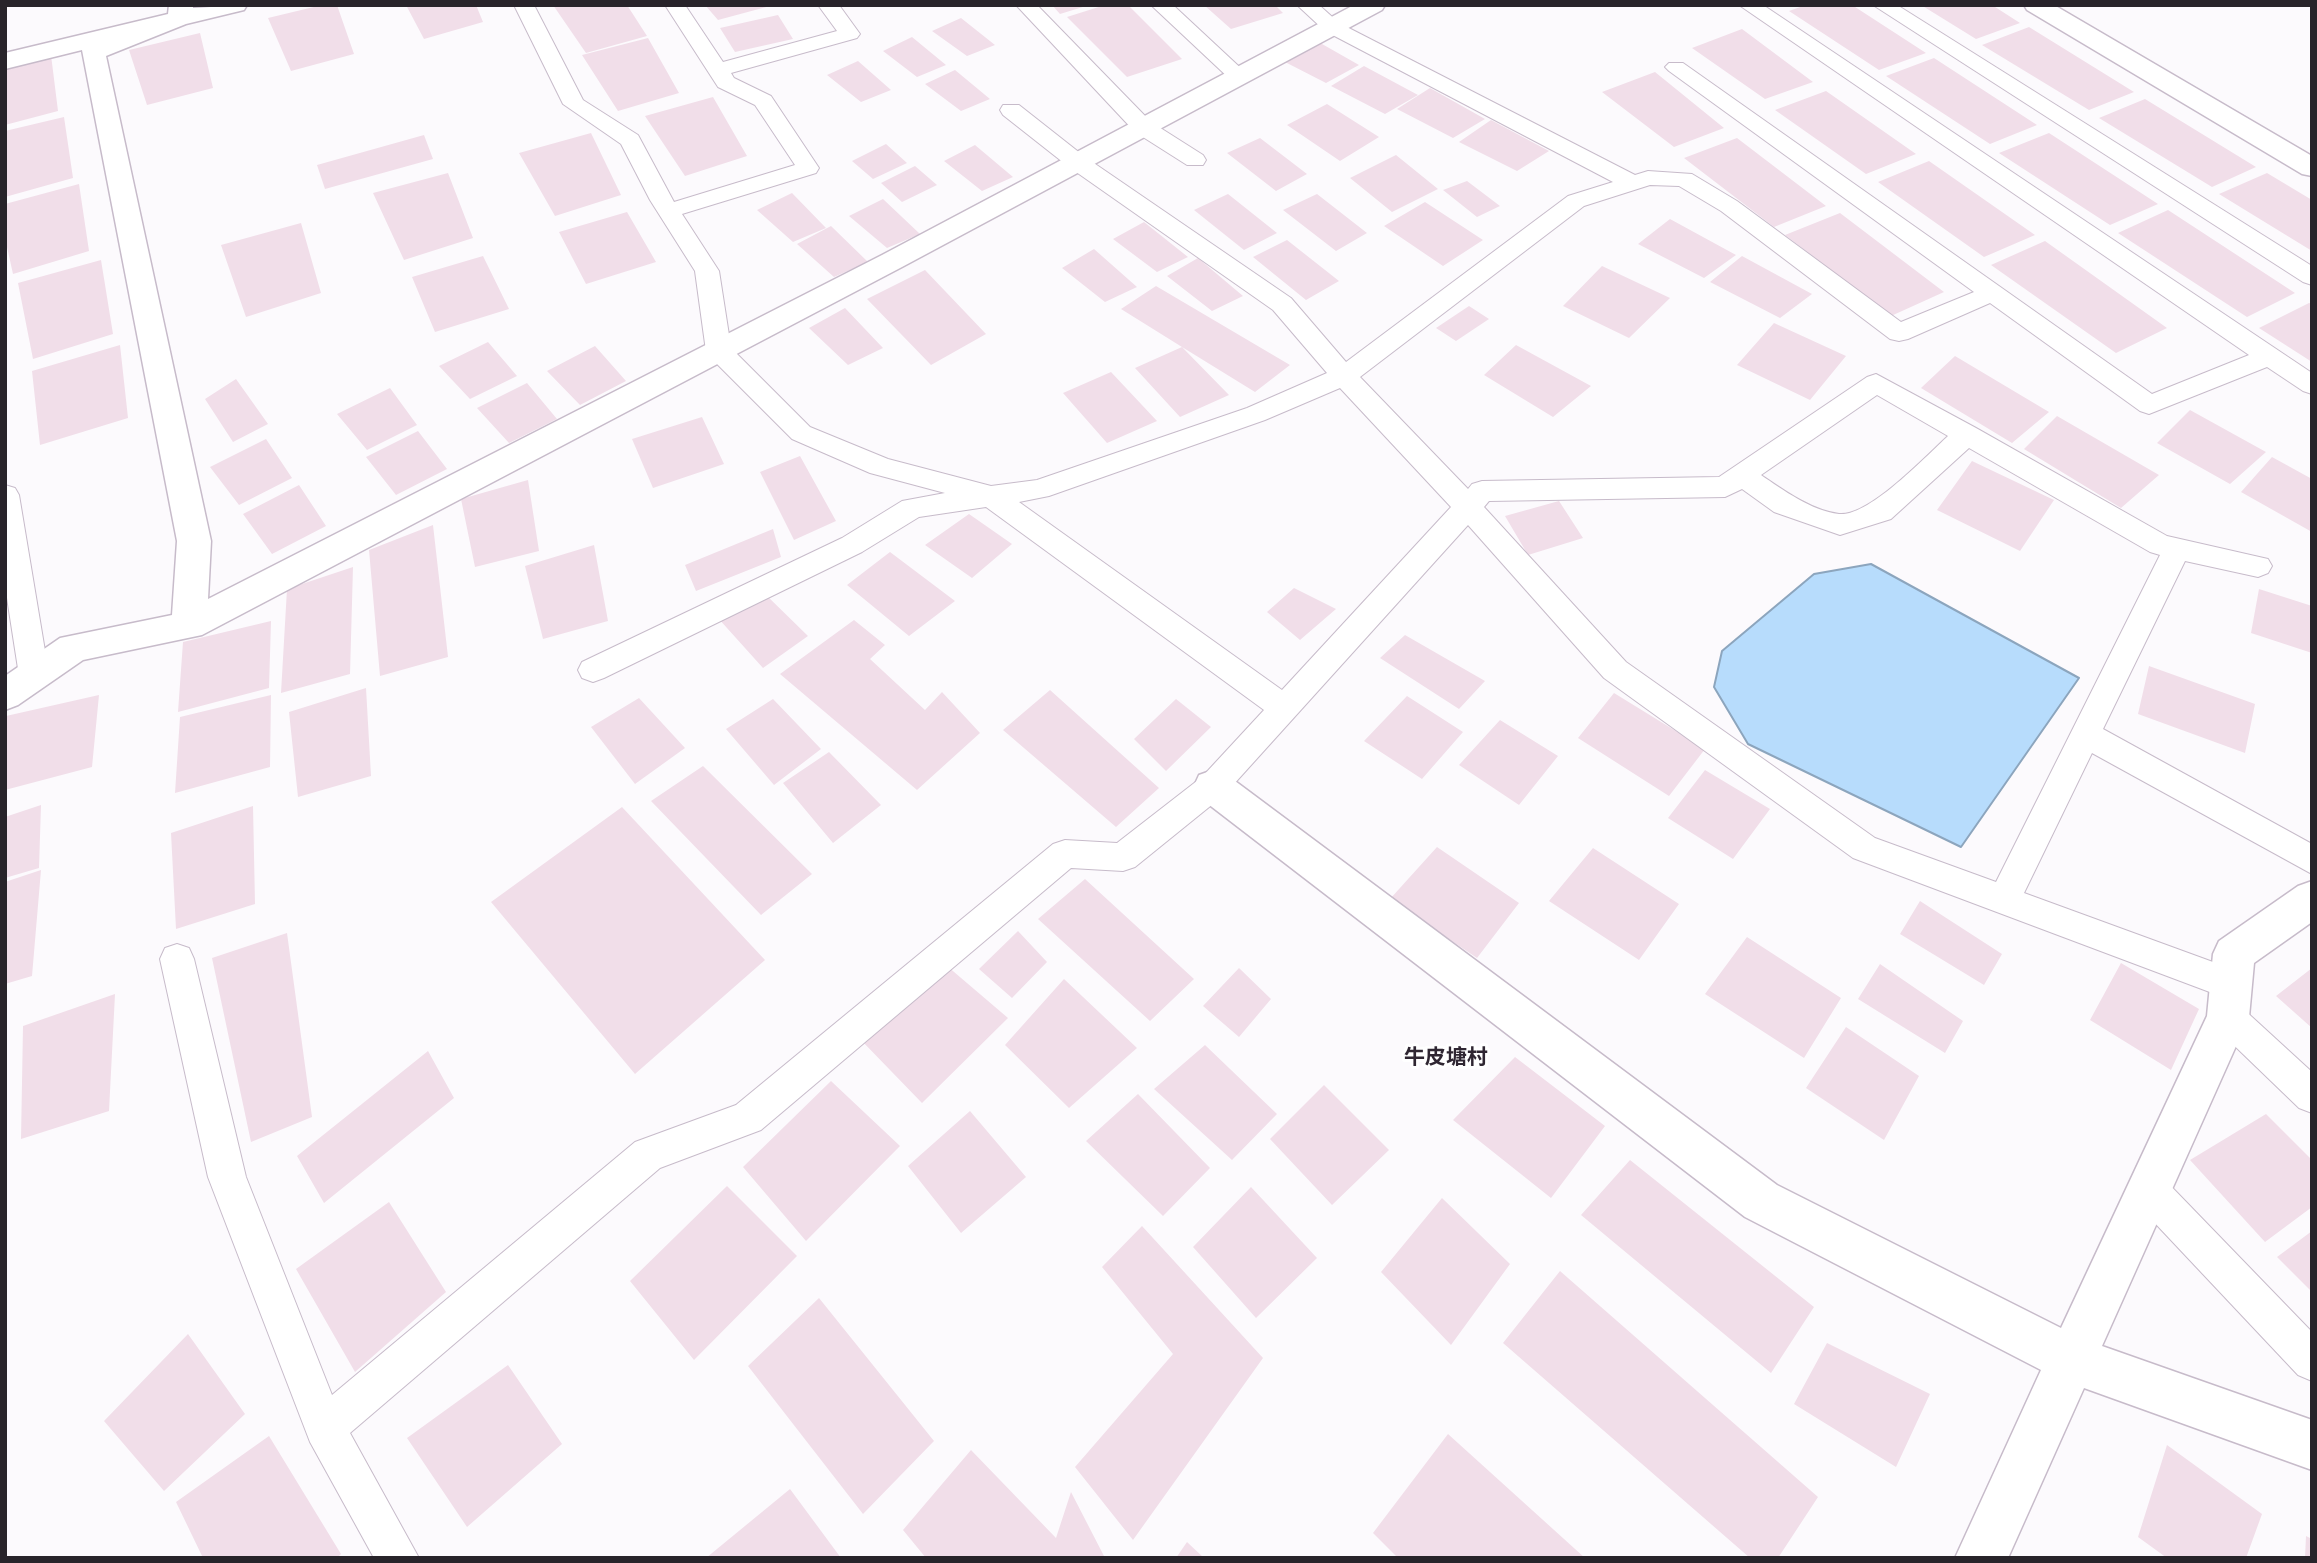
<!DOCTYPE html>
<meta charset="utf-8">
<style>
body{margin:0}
#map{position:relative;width:2317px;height:1563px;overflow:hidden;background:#fcfafd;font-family:Commissioner,sans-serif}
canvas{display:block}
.frame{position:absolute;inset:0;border:7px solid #28242a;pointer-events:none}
</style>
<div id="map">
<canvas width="2317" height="1563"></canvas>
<div class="frame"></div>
</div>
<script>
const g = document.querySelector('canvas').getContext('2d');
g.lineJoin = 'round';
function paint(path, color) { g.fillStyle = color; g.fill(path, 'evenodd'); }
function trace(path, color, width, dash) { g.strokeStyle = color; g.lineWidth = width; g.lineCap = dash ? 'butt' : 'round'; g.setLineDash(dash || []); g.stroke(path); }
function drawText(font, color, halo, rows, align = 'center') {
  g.font = font + ' Commissioner,"Noto Sans SC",sans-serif'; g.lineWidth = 6; g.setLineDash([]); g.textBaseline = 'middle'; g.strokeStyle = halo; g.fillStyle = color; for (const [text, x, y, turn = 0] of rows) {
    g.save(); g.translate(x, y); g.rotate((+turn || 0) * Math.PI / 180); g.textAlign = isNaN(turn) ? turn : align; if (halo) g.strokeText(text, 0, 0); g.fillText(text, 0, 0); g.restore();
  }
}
const water = new Path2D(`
 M1871 564 2079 678 1961 847 1748 744 1714 687 1722 651 1814 574Z`);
paint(water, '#b7dcfc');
trace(water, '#8ca5bd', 2);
paint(new Path2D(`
 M322 5H337L354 54 291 71 268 18Z
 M406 5H476L483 22 424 39Z
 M553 5H627L647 36 586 53Z
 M705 5H770V6L718 20Z
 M1052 5H1086V6L1060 14Z
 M1105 5H1128L1182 59 1127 77 1067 17Z
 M1204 5H1275L1283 13 1231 29Z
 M1806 5H1852L1926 53 1879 70 1789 11Z
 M1921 5H1992L2020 23 1976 39Z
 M778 15 793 39 735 52 720 28Z
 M961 18 995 45 967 56 932 31Z
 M2029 27 2134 92 2089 110 1982 45Z
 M1742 29 1813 82 1765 99 1692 48Z
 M200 33 213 88 147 105 129 50Z
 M912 37 946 65 917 77 883 51Z
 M648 38 679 93 618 111 582 55Z
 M1315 40 1359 65 1326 83 1285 62Z
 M51 55 58 111 5 125V66Z
 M1934 58 2037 125 1990 144 1886 76Z
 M858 61 891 90 861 102 827 75Z
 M1364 66 1418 95 1385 114 1331 86Z
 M955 70 990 99 961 111 925 84Z
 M1655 72 1724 128 1674 147 1602 92Z
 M1430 88 1485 119 1453 138 1397 109Z
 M1826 91 1916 154 1866 174 1775 110Z
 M713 97 747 156 685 176 645 116Z
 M2145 99 2256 167 2212 187 2099 118Z
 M1327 104 1379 137 1340 161 1287 125Z
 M64 117 73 178 5 197V131Z
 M1491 120 1549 151 1517 171 1459 142Z
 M591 133 621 195 555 216 519 153Z
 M2049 133 2158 204 2110 225 1999 153Z
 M424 135 433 159 325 189 317 165Z
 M1260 138 1307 174 1276 191 1227 153Z
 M1737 138 1826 206 1774 227 1684 158Z
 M886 144 907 163 873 179 852 161Z
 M975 145 1013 177 982 191 944 161Z
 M1396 155 1438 189 1392 212 1350 178Z
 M1929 161 2035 235 1984 257 1878 182Z
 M915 166 937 185 902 202 881 183Z
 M448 173 473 238 404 260 373 193Z
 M2267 173 2312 200V251L2219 194Z
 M1467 181 1500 206 1477 217 1443 190Z
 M79 184 89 251 13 274 5 238V204Z
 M792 193 826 228 793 242 757 210Z
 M1228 194 1277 233 1244 250 1194 210Z
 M1317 194 1367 233 1336 251 1283 210Z
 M883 199 920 234 887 248 849 216Z
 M1425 202 1483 240 1443 266 1384 226Z
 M2168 210 2295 293 2247 317 2118 233Z
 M627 212 656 262 586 284 559 232Z
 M1840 213 1944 292 1891 316 1785 235Z
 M1670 219 1736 255 1704 278 1638 244Z
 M1144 222 1188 257 1157 272 1113 239Z
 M301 223 321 293 246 317 221 245Z
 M831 226 868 262 834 277 797 244Z
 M1287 240 1339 281 1306 300 1253 257Z
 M2045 241 2167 328 2116 353 1991 265Z
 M1094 249 1137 287 1105 302 1062 268Z
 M483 256 509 309 435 332 412 277Z
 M1742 256 1812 294 1780 318 1710 282Z
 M1198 258 1243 296 1212 311 1167 276Z
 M101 260 113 334 33 359 18 283Z
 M1602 266 1670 298 1629 338 1563 306Z
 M925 270 986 334 931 365 867 299Z
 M1156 286 1290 365 1255 392 1182 347 1229 395 1180 417 1135 368 1182 347 1121 309Z
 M2309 303 2312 304V362L2259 328Z
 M1469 306 1489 319 1456 341 1436 328Z
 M845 308 883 348 848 365 809 328Z
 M1774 323 1846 356 1810 400 1737 365Z
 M488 342 517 376 470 399 439 366Z
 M120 345 128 418 40 445 32 371Z
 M1516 345 1591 386 1553 417 1484 375Z
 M595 346 626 381 580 405 547 371Z
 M1955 356 2049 412 2012 443 1921 388Z
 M1111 372 1157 421 1107 443 1063 393Z
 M236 379 268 424 233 442 205 399Z
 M527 383 557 419 509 443 477 408Z
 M390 388 417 425 367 450 337 414Z
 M2190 410 2266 452 2230 484 2157 443Z
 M2057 416 2159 475 2121 508 2024 449Z
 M702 417 724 464 653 488 632 439Z
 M418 431 447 469 396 495 366 457Z
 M266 439 292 478 239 505 210 467Z
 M800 456 836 521 794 540 760 472Z
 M2272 457 2312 479V532L2241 492Z
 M1972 461 2054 500 2020 551 1937 510Z
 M528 480 539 551 475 567 461 499Z
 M299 485 326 526 272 554 243 514Z
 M1559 501 1583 538 1528 555 1505 516Z
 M969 514 1012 544 972 578 925 545Z
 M433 525 448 657 380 676 369 550Z
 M773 529 781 557 696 591 685 565Z
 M594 545 608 621 543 639 525 566Z
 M890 552 955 601 909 636 847 585Z
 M353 567 350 674 281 693 287 589Z
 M1294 588 1336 609 1300 640 1267 612Z
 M2259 589 2312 606V653L2251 633Z
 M762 591 808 636 763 668 718 618Z
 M854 620 885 645 870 659 925 710 942 692 980 733 917 790 780 674Z
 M271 621 269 688 178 712 183 642Z
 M1405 635 1485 681 1459 709 1380 658Z
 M2149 666 2255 704 2245 753 2138 714Z
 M366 688 371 776 298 797 289 712Z
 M1050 690 1159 788 1116 827 1003 730Z
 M1614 693 1705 749 1669 796 1578 738Z
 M99 695 92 767 5 790 6 716Z
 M271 695 270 767 175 793 180 717Z
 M1407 696 1463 732 1422 779 1364 741Z
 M639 698 685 748 635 784 591 727Z
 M773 699 821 749 774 785 726 729Z
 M1176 699 1211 727 1166 771 1134 739Z
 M1500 720 1558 756 1519 805 1459 765Z
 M829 752 881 805 833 843 783 783Z
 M703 766 812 874 761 915 651 801Z
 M1705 770 1770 809 1733 859 1668 818Z
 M41 805 39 868 5 878V817Z
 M253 806 255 904 176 929 171 833Z
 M622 807 765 960 635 1074 491 902Z
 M1437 847 1519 903 1477 958 1390 899Z
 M1593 848 1679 904 1639 960 1549 901Z
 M41 870 32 976 5 984V882Z
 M1085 879 1194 979 1150 1021 1038 919Z
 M1920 901 2002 954 1984 985 1900 934Z
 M1018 931 1047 962 1012 998 979 969Z
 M287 933 312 1117 251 1142 212 958Z
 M1747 937 1841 998 1804 1058 1705 994Z
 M940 960 1008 1018 922 1103 859 1038Z
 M2121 963 2199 1009 2171 1070 2090 1020Z
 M1880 964 1963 1021 1945 1053 1858 999Z
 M1239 968 1271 999 1239 1037 1203 1006Z
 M2312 968V1028L2276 996Z
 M1064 979 1137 1048 1069 1108 1005 1045Z
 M115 994 109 1111 21 1139 23 1026Z
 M1846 1027 1919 1076 1884 1140 1806 1088Z
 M1205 1045 1277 1114 1232 1160 1154 1089Z
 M428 1051 454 1098 324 1203 297 1156Z
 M1515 1057 1605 1126 1551 1198 1453 1120Z
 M831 1081 900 1146 806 1241 743 1167Z
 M1324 1085 1389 1150 1332 1205 1270 1139Z
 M1138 1094 1210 1168 1163 1216 1086 1141Z
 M970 1111 1026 1177 961 1233 908 1166Z
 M2266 1114 2312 1160V1207L2265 1242 2190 1160Z
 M1630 1160 1814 1307 1771 1373 1581 1215Z
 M727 1186 797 1256 694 1360 630 1281Z
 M1251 1187 1317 1258 1256 1318 1193 1247Z
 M1442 1198 1510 1264 1451 1345 1381 1272Z
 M389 1202 446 1292 355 1372 296 1269Z
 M1142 1226 1263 1358 1133 1540 1075 1467 1173 1354 1102 1267Z
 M2312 1231V1292L2277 1257Z
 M1560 1271 1818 1497 1778 1558H1750L1503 1343Z
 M819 1298 934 1441 863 1514 748 1366Z
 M188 1334 245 1414 164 1491 104 1421Z
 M1827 1343 1930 1394 1896 1467 1794 1404Z
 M508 1365 562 1444 467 1527 407 1438Z
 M1448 1434 1585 1558H1398L1373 1533Z
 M269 1436 341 1554 337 1558H203L176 1502Z
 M2167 1445 2262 1514 2246 1558H2167L2138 1537Z
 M971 1450 1056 1538 1071 1492 1105 1558H926L903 1530Z
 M790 1489 841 1558H706Z
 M2306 1536 2312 1539V1558H2305Z
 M1187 1542 1204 1558H1176Z`), '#f1dee9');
const service = new Path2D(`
 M514 5H534L583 100 638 135 674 202 795 165 755 105 718 87 665 5H685L723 62 837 31 818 5H839L860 34 857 38 731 73 734 78 771 96 819 168 816 173 682 214 719 271 731 348 810 427 888 459 991 486 1037 480 1247 408 1327 373 1273 310 1069 167 1003 115 1000 110 1003 105H1019L1085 157 1291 298 1346 362 1568 196 1613 182 1325 31 1297 5H1319L1339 23 1635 175 1648 171 1692 174 1737 201 1901 322 1974 292 1669 71 1665 67 1669 63H1683L2152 394 2249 355 1739 5H1763L2312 373V394L2303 391 2267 367 2149 414 2140 411 1990 303 1908 339 1899 341 1890 339 1721 211 1679 186 1650 185 1584 206 1360 377 1468 489 1472 484 1482 481 1719 477 1867 377 1876 374 1976 428 2167 536 2268 559 2272 566 2268 573 2258 577 2185 561 2103 729 2312 844V874L2092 753 2024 893 2243 973 2248 984 2243 995 2231 1000 1853 858 1604 678 1468 525 1224 795 1135 867 1123 871 1071 868 761 1130 660 1168 350 1433 419 1558H374L310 1442 208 1177 160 959 165 948 177 944 189 948 194 959 246 1177 332 1395 635 1142 736 1105 1053 844 1065 840 1117 843 1202 777 1264 710 986 507 919 517 862 552 604 678 593 682 582 678 578 670 582 662 842 538 902 501 945 493 870 473 792 439 710 357 706 351 695 271 650 200 621 144 563 104ZM1340 388 1451 507 1282 690 1019 502 1049 496 1265 420ZM1877 395 1948 436C1926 456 1869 517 1839 514 1812 511 1783 490 1761 475ZM1969 448 2150 552 2160 555 1996 882 1875 838 1626 662 1484 507 1489 501 1725 497 1742 489 1774 512 1840 535 1891 519Z
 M1016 5H1037L1151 122 1203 155 1206 160 1203 165H1187L1135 132Z
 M1151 5H1173L1246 73 1250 77 1246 81H1232Z
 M1873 5H1897L2312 266V285L2303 282Z
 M5 485 15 488 19 495 49 675 45 683 34 687 23 683 19 675 5 585Z
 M2228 1001 2240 1006 2312 1072V1113L2299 1108 2216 1028 2211 1017 2216 1006Z
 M2149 1172 2162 1177 2312 1332V1381L2298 1375 2136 1203 2130 1190 2136 1177Z`);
const minor = new Path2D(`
 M169 5H193V8L247 5 244 10 186 24 106 56 211 541 208 599 882 255 1354 5H1385L1382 10 902 267 202 635 83 660 18 705 5 710V676L60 638 172 615 177 541 82 50 5 69V53L168 14Z
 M2024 5H2054L2312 156V176L2302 174 2027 10Z
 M1213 770 1227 775 1777 1185 2061 1328 2207 1016 2213 954 2219 941 2298 886 2312 881V922L2254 963 2249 1017 2102 1346 2312 1420V1470L2084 1388 2008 1558H1955L2041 1370 1745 1217 1199 797 1194 786 1199 775Z`);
trace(service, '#c7bbca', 2);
trace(minor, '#c7bbca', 3);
paint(service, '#fff');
paint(minor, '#fff');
drawText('bold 21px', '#2f2632', '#fff', [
 ["牛皮塘村",1446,1057]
]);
</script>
